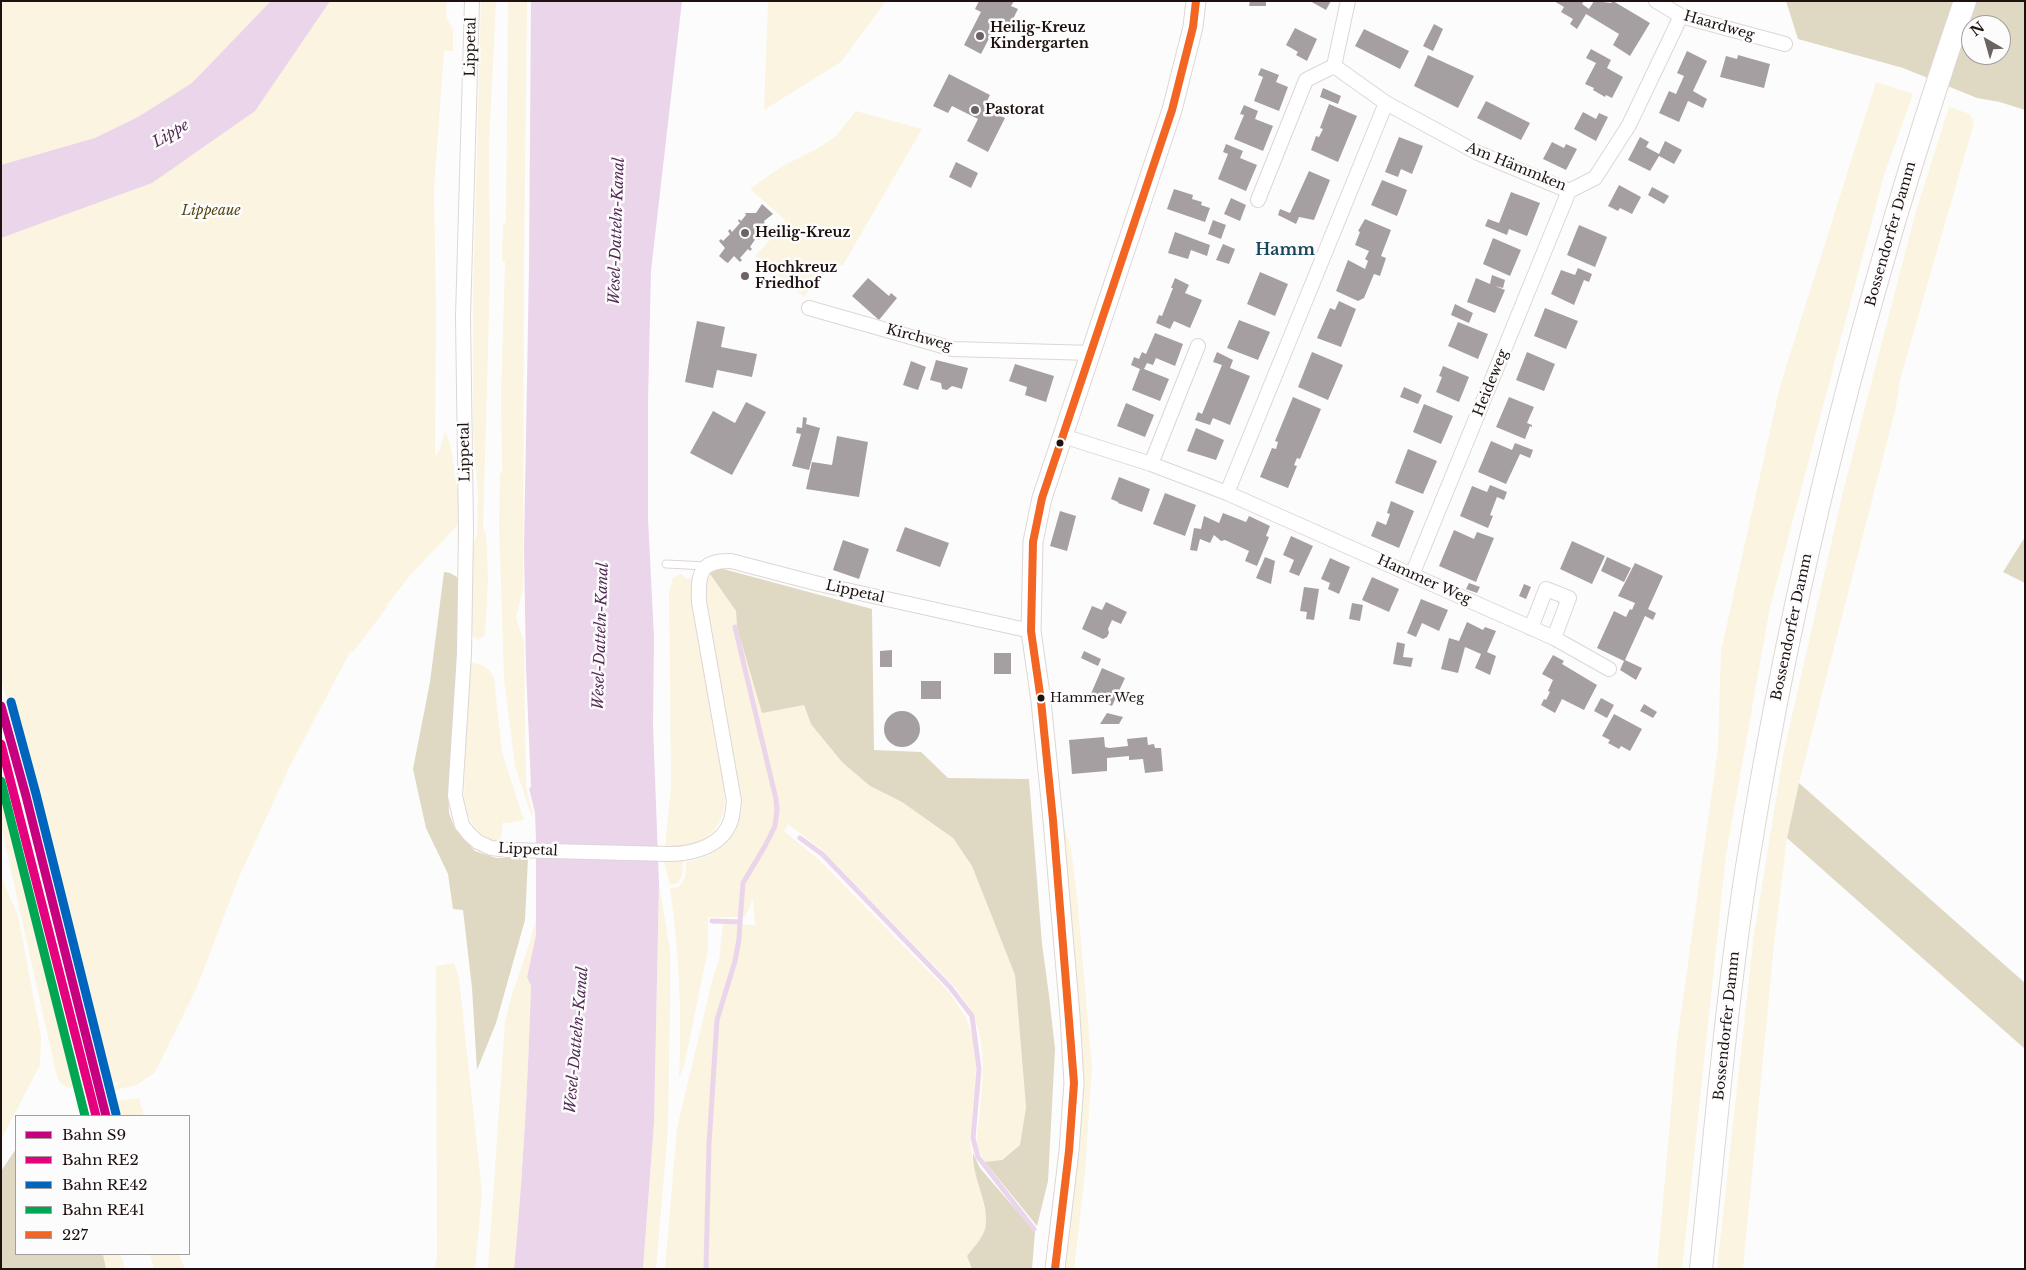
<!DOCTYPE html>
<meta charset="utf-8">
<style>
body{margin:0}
#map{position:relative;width:2026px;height:1270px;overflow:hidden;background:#fcfcfc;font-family:"Libre Baskerville",serif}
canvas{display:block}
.frame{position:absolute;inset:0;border:2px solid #1e110f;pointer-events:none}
.legend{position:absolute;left:15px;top:1115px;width:175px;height:140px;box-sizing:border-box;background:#fcfcfc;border:1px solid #a39e9d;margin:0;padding:6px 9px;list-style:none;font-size:15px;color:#1e110f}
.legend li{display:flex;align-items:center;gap:10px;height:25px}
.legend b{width:25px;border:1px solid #a39e9d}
.north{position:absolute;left:1961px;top:15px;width:50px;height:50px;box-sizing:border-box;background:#fcfcfc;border:1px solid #a39e9d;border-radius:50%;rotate:322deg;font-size:14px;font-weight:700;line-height:20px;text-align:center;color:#1e110f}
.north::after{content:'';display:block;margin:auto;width:18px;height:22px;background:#6c6362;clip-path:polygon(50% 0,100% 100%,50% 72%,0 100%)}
</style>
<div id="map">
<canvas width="2026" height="1270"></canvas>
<div class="frame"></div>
<ul class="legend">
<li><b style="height:6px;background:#c7007f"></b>Bahn S9</li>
<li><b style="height:6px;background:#e5007d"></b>Bahn RE2</li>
<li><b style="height:6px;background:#0065bd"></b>Bahn RE42</li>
<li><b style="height:6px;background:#00a651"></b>Bahn RE41</li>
<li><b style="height:6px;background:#f26522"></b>227</li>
</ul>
<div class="north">N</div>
</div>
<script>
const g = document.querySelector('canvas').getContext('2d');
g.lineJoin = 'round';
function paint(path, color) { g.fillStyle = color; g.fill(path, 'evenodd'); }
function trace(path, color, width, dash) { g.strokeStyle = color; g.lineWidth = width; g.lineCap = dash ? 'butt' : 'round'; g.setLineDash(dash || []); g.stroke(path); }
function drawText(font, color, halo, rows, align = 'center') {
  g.font = font + ' "Libre Baskerville",serif'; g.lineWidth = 5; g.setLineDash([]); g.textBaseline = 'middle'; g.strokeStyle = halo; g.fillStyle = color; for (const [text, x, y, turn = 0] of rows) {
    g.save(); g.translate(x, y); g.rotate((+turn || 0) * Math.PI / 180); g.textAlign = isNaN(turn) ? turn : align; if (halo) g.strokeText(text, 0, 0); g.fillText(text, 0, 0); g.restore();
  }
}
paint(new Path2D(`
 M1 1H447L446 17 453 30V51H444L434 188 436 313 435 456 440 449 445 431C454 449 453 472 458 492L462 495V517L456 527 413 572 386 606H388L353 652H350L290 766 239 877 197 987 155 1072 137 1085 111 1091 122 1080 107 1087 33 792 1 679Z
 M481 1H496L489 146 490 277 483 528 486 535 488 578 485 635 478 640 473 636 471 617 473 545 477 534 478 497 473 431V295Z
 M508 1H527L524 264 523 589 516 618 524 642 526 786 533 814 531 815 515 766 504 679 499 525 500 473H502L501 396 505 262 502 261 503 223H506Z
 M768 1H886L841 62 764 110Z
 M1876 82 1913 94 1884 175 1770 607 1726 855 1682 1269H1657L1677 1042 1718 748 1721 651 1780 386Z
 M1949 107 1970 114 1974 123 1901 376 1895 411 1799 783 1787 838 1774 944 1743 1269H1717L1754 934 1784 751 1842 496 1916 211Z
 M856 111 922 129 843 265 821 266 805 297 797 292 755 256 786 223 783 218 750 189 781 167 815 150 835 137Z
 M708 571 736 611 737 627 804 705 811 724 870 786 902 802 953 838 972 866 1015 975 1026 1107 1020 1145 999 1161 985 1162 979 1150 977 1140C980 1099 991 1051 972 1013 968 1004 961 996 955 987L821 849 788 824 784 831 818 859 949 992 966 1017 973 1038 976 1068 970 1139 973 1162 982 1195 987 1223 981 1239 967 1256 972 1269H665L677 1128 714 973 719 961 723 924 755 925 753 898 745 917H708V949L684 1067 679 1078C682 1013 679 952 670 888L679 887C686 879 686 872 686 862 720 857 739 834 742 801L706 603 703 586Z
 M681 574 687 579 694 578 725 799C725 832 697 851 665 847L671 786 669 591 673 578Z
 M471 663C481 663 490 668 494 678L502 752 524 820 508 823 503 822 500 843C477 836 467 821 464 798L468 670Z
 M1 769 71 1061 76 1088C55 1089 56 1071 52 1055L1 826Z
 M1063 828 1065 829 1071 849 1077 896 1092 1067 1085 1173 1074 1269H1065L1081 1118 1083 1073 1075 962 1064 859Z
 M664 861H683L682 876 678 883 670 885Z
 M1 876 18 916 41 1036 40 1065 1 1140Z
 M659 884 670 950V1005L668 1129 656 1269H643L654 1123Z
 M536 918V935L527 977 531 986C528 1080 523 1175 514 1269H488L505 1022C512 986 529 953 536 918Z
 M454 963 459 978 482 1193 475 1269H435L437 1256 436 966Z
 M139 1098 144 1116H114L110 1102Z
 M103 1254H121L125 1269H106Z
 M150 1254H179L185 1269H154Z`), '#faf4e1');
paint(new Path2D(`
 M1786 1H2025V110L2000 102 1977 98 1903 68 1798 39ZM1971 25H2001V55H1971Z
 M2025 537V583L2003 572Z
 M716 567 872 609 874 750 921 752 948 778 1029 779 1042 944 1049 995 1055 1049 1048 1181 1037 1226 985 1162 1002 1160 1020 1145 1026 1107 1015 975 972 866 953 838 902 802 870 786 842 762 811 724 804 705 762 713 737 627 736 611 708 571Z
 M444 572 450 573 457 577 459 588 456 697 448 785 449 813 455 829 475 851 496 858H528L525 920 496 1023 477 1070 472 988 463 910 453 909 448 874 426 828 413 769 430 682Z
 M1799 783 2025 983V1049L1787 838Z
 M16 1149V1254H103L106 1269H1V1171Z
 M973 1153 980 1168 1035 1232 1032 1269H972L967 1256C975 1246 986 1235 986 1222 987 1199 972 1176 973 1153Z`), '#dfd8c2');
paint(new Path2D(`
 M271 1H330L255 111 152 183 1 238V165L95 138 138 117 192 83Z
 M531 1H682L651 271 648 402V518L654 638 653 725 659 884 654 1123 643 1269H514C523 1175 528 1080 531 986L527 977 536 935V840L535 813 529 788 531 787 526 668 524 549 529 266Z`), '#ebd5eb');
trace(new Path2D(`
 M800 838 822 854 950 987 972 1016 979 1069 973 1138 978 1157 1034 1229
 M712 921 740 922 743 883 765 846 775 826 777 810 776 799 735 627
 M706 1269 709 1144 717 1020 735 961 739 939 740 922`), '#ebd5eb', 5);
paint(new Path2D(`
 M979 1H1014L1011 6 1018 9 1009 27 998 21 981 54 964 45 981 12 975 9Z
 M1250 1H1266V6H1249Z
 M1310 1H1331L1326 10Z
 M1554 1H1584L1582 4 1589 9 1594 1 1611 3 1613 1 1650 23 1630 56 1613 45 1619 34 1586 14 1577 29 1570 24 1573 19 1561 12 1564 7Z
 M1434 24 1443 29 1433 51 1423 46Z
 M1295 28 1317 39 1307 61 1296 55 1298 52 1286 45Z
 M1364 29 1409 51 1400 69 1355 46Z
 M1591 49 1611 60 1607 68 1623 77 1612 98 1606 95 1605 97 1593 90 1594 88 1585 84 1596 63 1586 58Z
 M1687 51 1707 61 1693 91 1707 99 1703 108 1688 101 1679 122 1659 113 1669 91 1676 94 1684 76 1677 73Z
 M1428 55 1474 76 1458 108 1414 86Z
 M1738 55 1770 64 1764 88 1720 77 1726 56 1737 59Z
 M1261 68 1279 75 1276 82 1288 87 1279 111 1254 101 1263 77 1258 75Z
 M949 74 990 95 984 107 1005 118 988 152 967 141 978 119 952 106 948 113 933 106Z
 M1323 88 1341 96 1338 104 1320 97Z
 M1486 101 1530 123 1521 140 1477 118Z
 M1329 104 1357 116 1338 162 1311 150 1316 136 1319 137 1323 129 1320 128Z
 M1244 105 1258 111 1255 119 1273 126 1263 151 1234 139 1244 115 1240 114Z
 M1583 112 1596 119 1599 113 1608 117 1596 141 1574 129Z
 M1399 137 1423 146 1412 174 1401 169 1398 177 1385 172Z
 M1640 137 1649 142 1646 147 1659 154 1665 141 1682 150 1674 164 1659 156 1650 171 1628 160Z
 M1552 142 1564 148 1566 144 1577 149 1566 170 1543 159Z
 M1226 144 1243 151 1240 158 1257 165 1246 191 1218 179 1228 154 1223 152Z
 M956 162 978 173 971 188 949 177Z
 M1309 171 1330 180 1314 220 1299 217 1296 224 1278 215 1280 209 1290 213Z
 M1382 180 1407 190 1397 216 1371 205Z
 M1619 185 1641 197 1632 214 1620 208 1618 211 1608 206Z
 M1652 187 1669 196 1664 204 1648 195Z
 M1174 189 1193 195 1192 199 1202 202 1201 205 1210 208 1205 222 1167 209Z
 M1511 192 1540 203 1527 236 1509 229 1507 235 1485 226 1488 219 1499 223Z
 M1231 198 1246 205 1240 221 1224 214Z
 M762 204 773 214 764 221 766 231 763 230 758 236 760 238 759 240 756 238 750 247 752 249 750 251 748 249 740 258 742 260 740 262 734 256 728 263 726 262 719 256 725 248 719 241 721 239 723 241 730 234 728 231 730 229 732 232 740 223 738 221 739 219 741 221 746 215 745 213H756Z
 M1365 219 1391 230 1381 256 1386 258 1380 276 1374 274 1364 298 1358 301 1336 291 1348 260 1365 269 1368 261 1365 259 1369 251 1355 245 1360 232 1358 231Z
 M1213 220 1226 225 1221 239 1208 234Z
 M1579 225 1607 237 1595 267 1567 255Z
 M1175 232 1210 245 1207 256 1191 250 1188 259 1168 253Z
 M1493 238 1521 250 1510 276 1483 264Z
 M1223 244 1235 249 1229 264 1216 260Z
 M1578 268 1592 274 1589 282 1584 280 1574 305 1551 294 1561 270 1575 275Z
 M1260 272 1288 284 1275 316 1247 304Z
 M1492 275 1505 280 1503 288 1495 286 1505 290 1495 313 1467 302 1476 278 1490 284Z
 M868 278 889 296 891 293 897 298 879 320 852 296Z
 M1175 278 1189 285 1185 293 1202 300 1190 328 1174 321 1170 329 1156 323 1159 315 1162 316 1173 288H1171Z
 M1339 301 1356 309 1341 347 1317 338 1330 308 1335 310Z
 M1455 304 1473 313 1469 323 1451 315Z
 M1545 308 1578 321 1566 349 1534 336Z
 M1239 320 1270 332 1258 360 1227 348Z
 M697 321 725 327 721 347 757 354 752 377 717 370 713 388 685 382Z
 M1458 322 1488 334 1478 359 1448 346Z
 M1155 333 1183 344 1175 366 1156 358 1153 365 1147 363 1144 369 1169 379 1160 401 1132 390 1140 369 1131 365 1134 357 1139 359 1142 352 1146 354Z
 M1217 352 1233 360 1230 368 1250 376 1230 425 1213 418 1210 425 1195 420 1198 412 1202 414 1222 365 1213 362Z
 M1312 352 1343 365 1328 400 1298 387Z
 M1527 352 1555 364 1544 391 1516 380Z
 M936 360 968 368 962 389 952 386 947 390 942 389 941 383 930 380Z
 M911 361 926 367 918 390 903 385Z
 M1015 364 1054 376 1046 402 1025 395 1027 387 1009 381Z
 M1443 366 1469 377 1459 402 1436 392 1442 377 1439 376Z
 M1404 387 1422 395 1418 404 1400 397Z
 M1293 397 1321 409 1300 459 1297 458 1294 465 1297 466 1288 488 1260 477 1272 448 1276 449 1278 442 1275 441Z
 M1509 397 1534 407 1527 423 1532 425V427L1530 426 1525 439 1496 427Z
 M746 402 766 412 732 475 690 453 713 411 735 423Z
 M1126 403 1154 415 1145 437 1117 426Z
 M1424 404 1453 416 1441 444 1413 432Z
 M803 417 807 418 806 424 820 428 809 470 792 466 801 434 796 433 797 427 802 428Z
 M1196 428 1224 440 1216 460 1187 451Z
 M837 436 868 442 859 497 806 489 812 462 832 465Z
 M1491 441 1512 450 1515 443 1533 450 1530 458 1520 454 1506 484 1478 472Z
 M1408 449 1437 461 1423 494 1395 483Z
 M1119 477 1150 489 1142 512 1118 503V502L1111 499Z
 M1490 485 1507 492 1504 500 1497 497 1490 515 1493 516 1488 528 1460 516 1472 486 1487 492Z
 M1165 493 1196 505 1185 536 1153 524Z
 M1391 501 1414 511 1399 548 1371 536 1377 521 1386 525 1390 514 1387 513Z
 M1060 511 1076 516 1067 551 1050 546Z
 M1223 513 1246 522 1249 516 1270 526 1266 536 1269 537 1257 566 1245 561 1249 551 1225 540 1221 541 1214 535 1210 543 1200 539 1197 551 1190 550 1194 528 1201 529 1204 516 1219 523Z
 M905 527 949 543 940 567 896 551Z
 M1454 530 1474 539 1477 532 1494 538 1476 582 1439 566Z
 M1291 536 1313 546 1299 576 1289 572 1294 560 1283 555Z
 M843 540 869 549 859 579 833 570Z
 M1572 541 1605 556 1592 584 1560 569Z
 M1265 557 1275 561 1271 584 1256 578Z
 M1607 557 1631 568 1624 582 1601 571Z
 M1330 558 1350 567 1339 594 1328 589 1330 583 1321 579Z
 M1635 563 1663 576 1648 609 1656 613 1653 620 1645 616 1625 660 1642 668 1636 680 1620 670 1624 661 1597 648 1614 611 1626 617 1630 609 1632 610 1635 603 1618 596Z
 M1372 577 1399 589 1389 612 1362 600Z
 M1469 583 1480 587 1477 593 1466 589Z
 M1524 584 1531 587 1526 599 1519 596Z
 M1304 587 1319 589 1314 620 1306 619 1307 612 1300 611Z
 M1421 599 1448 610 1439 631 1422 623 1416 637 1407 633Z
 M1106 602 1127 612 1121 624 1112 620 1108 629 1109 633 1107 637 1103 639 1082 629 1092 606 1102 610Z
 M1352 603 1363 605 1360 621 1349 619Z
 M1467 622 1483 630 1485 627 1496 631 1487 652 1496 656 1490 675 1475 668 1481 654 1465 647 1458 673 1441 669 1449 638 1459 641Z
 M1397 642 1405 644 1403 657 1413 658 1411 667 1393 664Z
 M892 650V667H880V651Z
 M1084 651 1101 659 1098 666 1081 658Z
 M994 653H1011V674H994Z
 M1553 655 1564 661 1562 664 1597 685 1584 710 1562 699 1555 713 1541 705 1544 699 1546 700 1550 692 1548 691 1553 680 1542 674Z
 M1102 668 1125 678 1112 706 1090 696Z
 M921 681H941V699H921Z
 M1601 698 1614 705 1607 718 1594 711Z
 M1644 704 1657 712 1653 718 1640 711Z
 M884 729a18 18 0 1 1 36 0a18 18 0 1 1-36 0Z
 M1107 713 1123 717 1119 724H1100Z
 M1614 714 1642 729 1630 751 1621 746 1619 749 1608 743 1610 740 1602 736Z
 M1104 737 1105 747 1109 748 1128 746 1127 739 1147 737 1148 745 1154 744 1155 748H1161L1163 771 1145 773 1143 759 1129 760V756L1107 758V771L1072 774 1069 740Z`), '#a69fa2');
const service = new Path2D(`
 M666 564 706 566`);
const minor = new Path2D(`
 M472 1 463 317 466 530 464 654 455 796 462 825 469 834 478 842 491 848 508 850 670 854C693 854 723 846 731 820 733 814 733 807 734 801L699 602C698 575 699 560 731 561L819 584 1031 631
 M1348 1 1334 66 1386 103 1478 153 1569 191 1595 178 1629 125 1681 16
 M1656 1 1681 16 1785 44
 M1258 200 1306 80 1334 66
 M809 308 953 349 1092 353
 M1063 436 1151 464 1227 493 1554 638 1569 598 1546 589 1531 628
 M1151 464 1198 346
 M1227 493 1386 103
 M1412 575 1569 191
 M1554 638 1609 669`);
const secondary = new Path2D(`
 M1055 1269 1069 1151 1074 1083 1070 1016 1053 820 1041 701 1031 631 1033 542 1042 498 1172 110 1193 27 1196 1`);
const trunk = new Path2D(`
 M1701 1269C1715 1137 1726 1004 1746 873 1793 577 1867 285 1965 1`);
trace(service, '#ded6d5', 9);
trace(minor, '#ded6d5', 16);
trace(secondary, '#ded6d5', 21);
trace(trunk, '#ded6d5', 24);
trace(service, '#fff', 7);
trace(minor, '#fff', 14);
trace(secondary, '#fff', 19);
trace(trunk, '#fff', 22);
trace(new Path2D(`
 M1055 1269 1069 1151 1074 1083 1053 820 1041 701 1031 631 1033 542 1042 498 1172 110 1193 27 1196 1`), '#f26522', 8);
trace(new Path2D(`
 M1 706 26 796 106 1116`), '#c7007f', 9);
trace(new Path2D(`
 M1 744 96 1116`), '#e5007d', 9);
trace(new Path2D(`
 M11 702 36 794 116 1114`), '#0065bd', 9);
trace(new Path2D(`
 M1 781 85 1116`), '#00a651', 9);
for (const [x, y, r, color] of [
 [980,36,5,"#6c6362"],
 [975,110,5,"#6c6362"],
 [745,233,5,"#6c6362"],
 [745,276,5,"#6c6362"],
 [1060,443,4.5,"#1e110f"],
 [1041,698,4.5,"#1e110f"]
]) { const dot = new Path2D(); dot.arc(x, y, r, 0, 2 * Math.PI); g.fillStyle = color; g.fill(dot); trace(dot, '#fcfcfc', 2); }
drawText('13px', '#1e110f', '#fcfcfc', [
 ["Hammer Weg",1050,698]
], 'left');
drawText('14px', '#1e110f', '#fcfcfc', [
 ["Haardweg",1719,26,16],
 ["Lippetal",471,47,-89],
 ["Am Hämmken",1516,167,22],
 ["Bossendorfer Damm",1891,234,-74],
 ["Kirchweg",919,338,15],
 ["Heideweg",1491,383,-68],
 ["Lippetal",465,452,-91],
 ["Hammer Weg",1424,580,24],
 ["Lippetal",855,592,13],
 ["Bossendorfer Damm",1792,627,-78],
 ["Lippetal",528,850,3],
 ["Bossendorfer Damm",1727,1026,-84]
]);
drawText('bold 14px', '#1e110f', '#fcfcfc', [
 ["Heilig-Kreuz",990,28],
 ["Kindergarten",990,44],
 ["Pastorat",985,110],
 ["Heilig-Kreuz",755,233],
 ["Hochkreuz",755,268],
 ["Friedhof",755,284]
], 'left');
drawText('italic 14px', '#544614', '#fcfcfc', [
 ["Lippeaue",211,211]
]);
drawText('italic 15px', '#532b55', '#fcfcfc', [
 ["Lippe",171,134,-30],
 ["Wesel-Datteln-Kanal",617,231,-88],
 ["Wesel-Datteln-Kanal",601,636,-88],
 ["Wesel-Datteln-Kanal",577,1040,-85]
]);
drawText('bold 16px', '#174559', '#fcfcfc', [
 ["Hamm",1285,250]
]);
</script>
